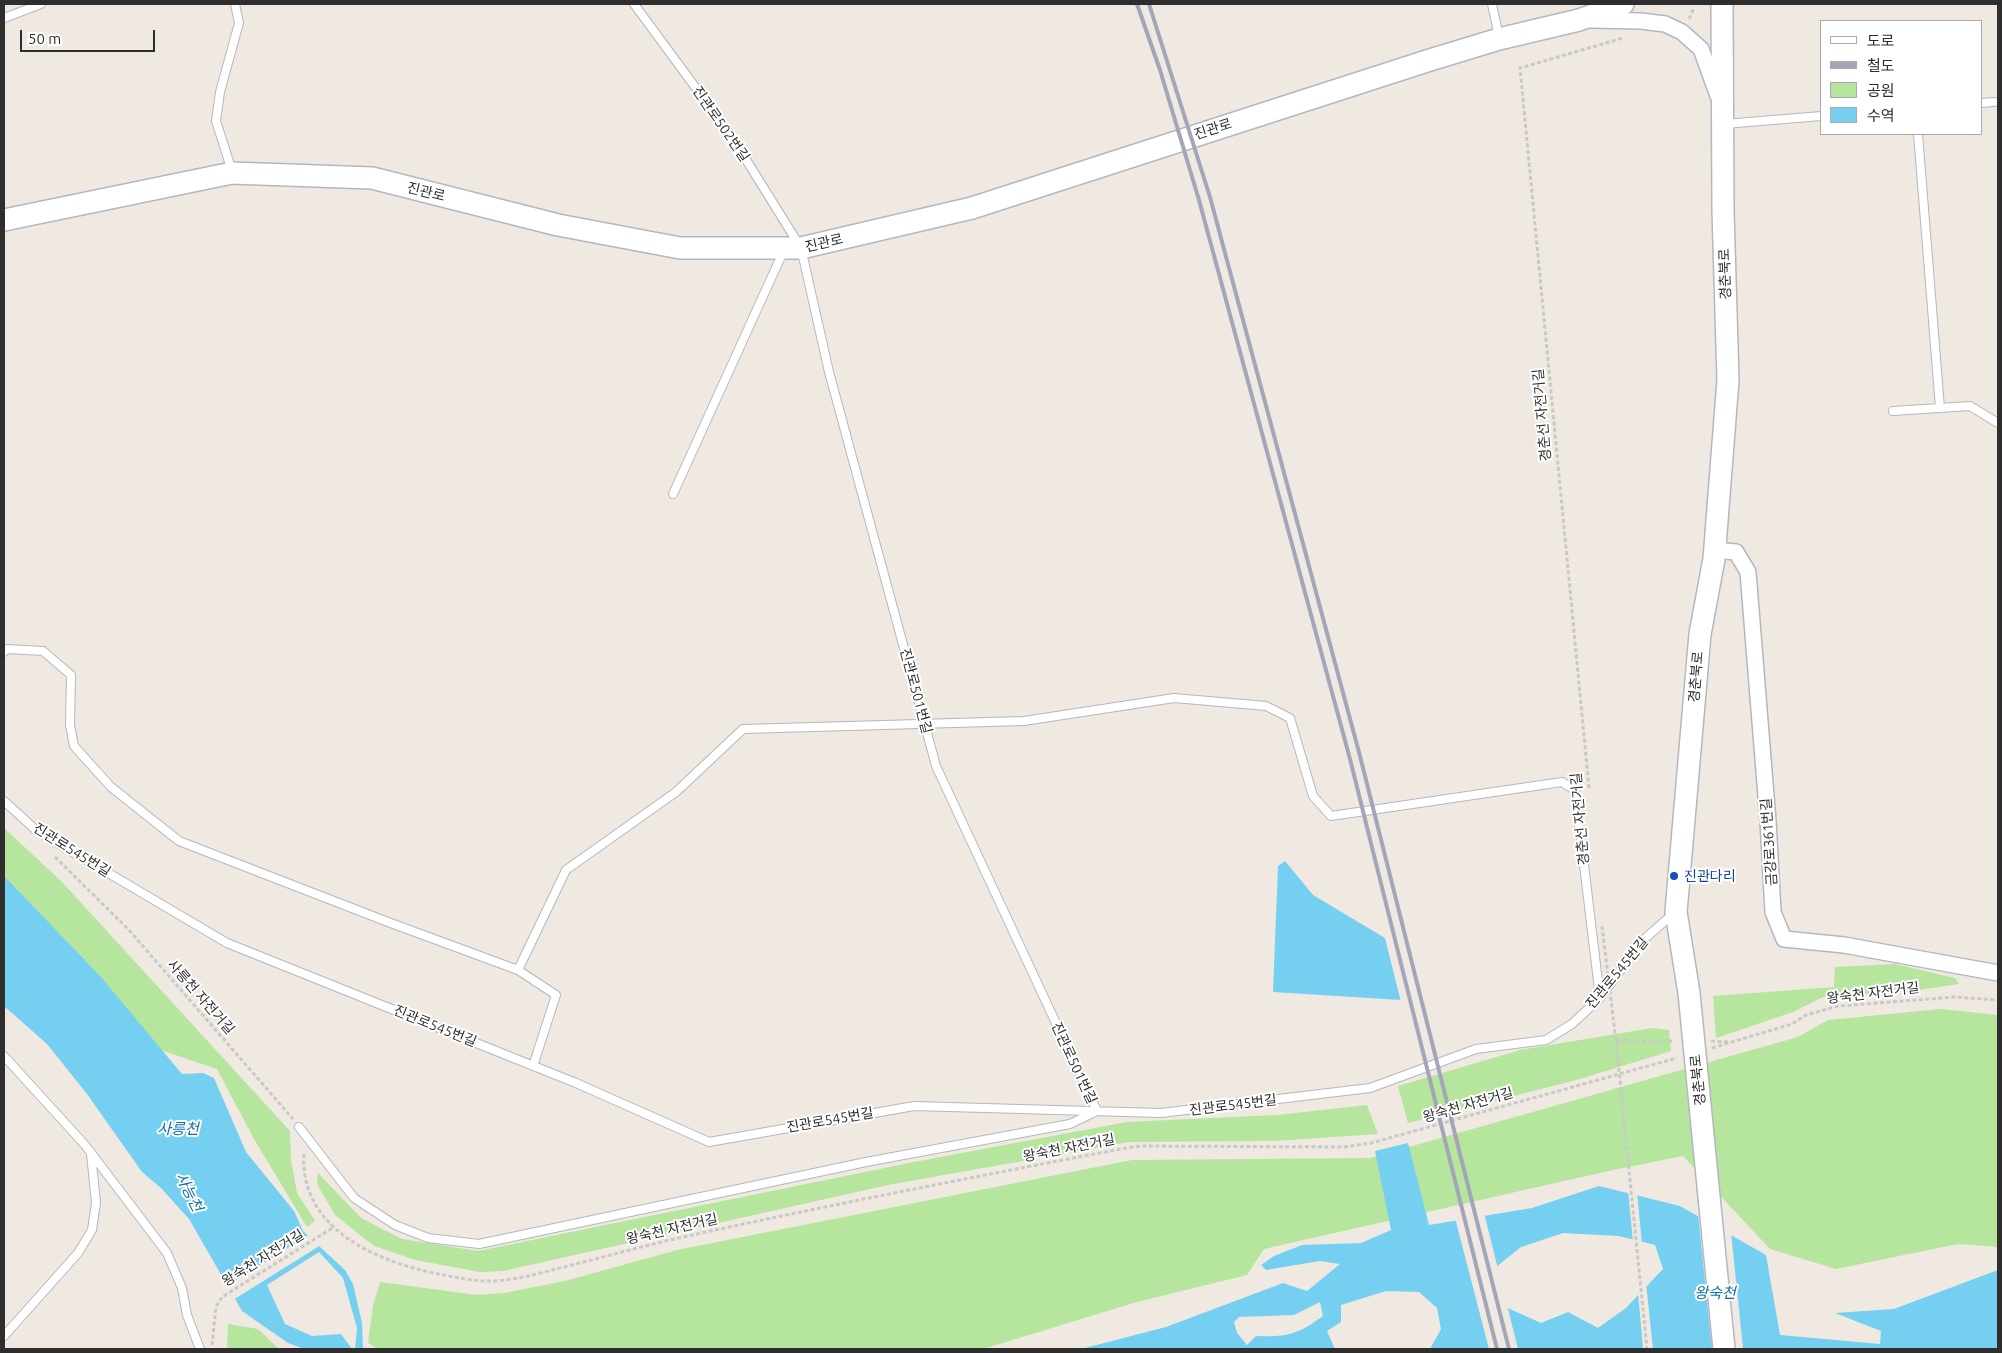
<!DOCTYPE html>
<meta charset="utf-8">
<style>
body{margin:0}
#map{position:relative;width:2002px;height:1353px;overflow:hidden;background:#efe9e1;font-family:Ubuntu,"Noto Sans KR",sans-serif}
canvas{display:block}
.frame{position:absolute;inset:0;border:5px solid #2e2e2e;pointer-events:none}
.legend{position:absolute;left:1820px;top:20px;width:162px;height:115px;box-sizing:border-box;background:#fff;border:1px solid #ababab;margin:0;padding:6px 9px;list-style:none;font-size:15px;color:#2e2e2e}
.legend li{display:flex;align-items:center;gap:10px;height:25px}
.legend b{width:25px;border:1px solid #ababab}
.scale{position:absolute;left:20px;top:30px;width:135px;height:22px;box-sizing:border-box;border:2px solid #2e2e2e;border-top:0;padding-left:6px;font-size:15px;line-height:18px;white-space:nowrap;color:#2e2e2e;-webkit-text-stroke:4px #fff;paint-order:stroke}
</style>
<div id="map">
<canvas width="2002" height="1353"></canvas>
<div class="frame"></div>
<ul class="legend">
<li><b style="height:6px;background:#fff"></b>도로</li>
<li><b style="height:6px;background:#a3a6b8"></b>철도</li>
<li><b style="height:14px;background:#b6e59e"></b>공원</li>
<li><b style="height:14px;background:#75cff0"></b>수역</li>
</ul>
<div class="scale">50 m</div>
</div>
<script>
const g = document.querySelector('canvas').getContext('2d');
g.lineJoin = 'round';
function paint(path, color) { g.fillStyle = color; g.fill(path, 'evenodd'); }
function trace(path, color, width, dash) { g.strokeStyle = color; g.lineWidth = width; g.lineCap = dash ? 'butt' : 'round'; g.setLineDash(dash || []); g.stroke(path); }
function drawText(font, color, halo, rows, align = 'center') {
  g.font = font + ' Ubuntu,"Noto Sans KR",sans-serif'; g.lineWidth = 4; g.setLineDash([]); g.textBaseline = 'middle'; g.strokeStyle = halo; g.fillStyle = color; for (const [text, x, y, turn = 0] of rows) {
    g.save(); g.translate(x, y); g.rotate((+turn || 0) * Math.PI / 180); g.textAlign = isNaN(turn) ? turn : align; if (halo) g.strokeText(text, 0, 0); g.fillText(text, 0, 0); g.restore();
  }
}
paint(new Path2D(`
 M4 828 62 882 290 1131 291 1160 297 1193 315 1221 307 1227 254 1139 217 1069 4 997Z
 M1895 964 1955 978 1959 984 1912 991 1823 997 1793 1012 1716 1038 1713 996 1834 987 1835 967Z
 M1941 1009 1998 1015V1247L1958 1244 1836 1269 1770 1249 1683 1156 1604 1172 1264 1249 1247 1275 1137 1302 983 1349H378L368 1343 373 1305 380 1282 477 1295 504 1293 565 1281 677 1250 1132 1160 1370 1158 1798 1037 1828 1020Z
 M1652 1028 1669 1030 1671 1051 1580 1079 1408 1123 1398 1086 1520 1050Z
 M1367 1105 1378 1134 1275 1141 1129 1142 888 1185 503 1271 480 1272 415 1260 374 1246 335 1215 317 1184 318 1173 361 1218 402 1239 478 1251 914 1162 1127 1122 1277 1115Z
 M228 1324 258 1329 279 1349H227Z`), '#b6e59e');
paint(new Path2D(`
 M1285 861 1313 895 1415 956 1417 1001 1273 992 1278 866Z
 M4 876 100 976 182 1074 203 1073 214 1078 246 1152 294 1211 303 1231 345 1270 353 1284 362 1323 363 1349H355L357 1328 343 1278 319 1252 267 1285 285 1324 312 1336 341 1334 352 1349H304L288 1343 242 1311 189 1219 161 1188 142 1172 87 1094 47 1044 4 1006Z
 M1408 1143 1429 1225 1532 1208 1599 1186 1680 1206 1766 1255 1780 1335 1880 1344 1881 1331 1835 1313 1894 1309 1998 1270V1349H1430L1441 1329 1437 1308 1419 1292 1386 1291 1341 1305V1322L1327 1331 1335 1349H1081L1166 1327 1283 1283 1307 1291 1340 1264 1320 1261 1266 1270 1261 1265 1274 1256 1302 1245 1361 1243 1391 1230 1375 1151ZM1563 1233 1619 1236 1655 1245 1663 1269 1626 1308 1598 1328 1568 1312 1541 1323 1492 1301 1486 1275 1521 1247ZM1320 1302 1323 1316C1297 1335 1287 1337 1256 1336L1247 1345 1237 1333 1234 1322 1239 1317 1294 1315Z`), '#75cff0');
paint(new Path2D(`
 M1384 934 1418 954 1420 1001 1418 1003 1401 1002Z
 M1628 1190 1637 1192 1642 1244 1633 1242Z
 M1484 1213 1498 1269 1489 1276 1494 1299 1507 1305 1518 1349H1489L1455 1218Z
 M1698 1214 1731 1232 1743 1349H1712Z
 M310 1234 321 1245 233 1300 225 1287Z
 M1646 1283 1653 1349H1643L1638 1292Z`), '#efe9e1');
const lane = new Path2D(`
 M1492 4 1499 37
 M4 18 41 4
 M1981 103 1994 102
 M1725 124 1821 116
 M1918 134 1940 408
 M232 171 216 121 220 92 239 23 235 4
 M1893 411 1970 406 1998 423
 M673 494 784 250
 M4 652 7 649 43 651 71 675 70 725 74 746 111 787 179 841 388 922 518 970 556 995 533 1066
 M4 801 37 831 227 943 576 1083 709 1142 914 1106 1161 1113 1370 1088 1476 1049 1546 1040 1572 1024 1600 998 1641 942 1674 913
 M518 970 566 870 676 792 743 729 1024 721 1174 698 1266 706 1290 718 1313 796 1331 816 1562 782 1575 790 1600 998
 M4 1056 85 1145 167 1253 182 1288 187 1315 200 1349
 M299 1127 354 1198 395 1225 428 1238 479 1244 866 1162 1070 1124 1097 1111 936 766 829 372 801 248 732 137 634 4
 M4 1336 78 1253 92 1230 96 1203 91 1154`);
const street = new Path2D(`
 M1590 20 1641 21 1665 24 1682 32 1701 49 1718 96
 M1714 550 1736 552 1748 572 1768 821 1773 912 1784 939 1844 945 1998 973`);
const secondary = new Path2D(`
 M4 220 232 173 372 178 558 225 680 248H801L972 208 1430 60 1499 39 1579 20 1623 4
 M1689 993 1676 912 1700 634 1714 559 1728 380 1723 211 1722 4`);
trace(lane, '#b4b7c1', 10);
trace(street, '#b4b7c1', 18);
trace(secondary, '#b4b7c1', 24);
trace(new Path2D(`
 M1689 19 1694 8
 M1589 788 1520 68 1623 38
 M55 857 128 929 293 1119
 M1616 1041H1675
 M1711 1041 1728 1042
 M1712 1048 1792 1024 1806 1015 1838 1006 1955 997 1998 1000
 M304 1154C299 1231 382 1264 444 1275 459 1278 474 1281 489 1281 514 1281 540 1273 564 1267 604 1257 643 1246 683 1237 830 1205 978 1176 1126 1148L1142 1146 1345 1147 1371 1143 1677 1058
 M212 1345 216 1307 222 1297 334 1227`), '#c9c9c9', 3, [4, 2.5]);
trace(lane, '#fff', 8);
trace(street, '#fff', 15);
trace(secondary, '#fff', 21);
trace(new Path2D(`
 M1137 4 1160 70 1199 200 1350 759 1497 1349
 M1149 4 1210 197 1360 756 1509 1349`), '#a3a6b8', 4);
const secondaryBridge = new Path2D(`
 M1689 993 1724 1349`);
trace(secondaryBridge, '#b4b7c1', 24, []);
trace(new Path2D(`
 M1602 926 1616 1041 1647 1349`), '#c9c9c9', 3, [4, 2.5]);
trace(secondaryBridge, '#fff', 21);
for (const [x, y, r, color] of [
 [1674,876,5,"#1a4fb4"]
]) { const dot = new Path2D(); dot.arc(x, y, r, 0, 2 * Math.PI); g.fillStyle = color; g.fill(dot); trace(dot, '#fff', 2); }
drawText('14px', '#2e2e2e', '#fff', [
 ["진관로502번길",721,124,55],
 ["진관로",1213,129,-18],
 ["진관로",426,192,14],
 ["진관로",824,243,-13],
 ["경춘북로",1725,274,-92],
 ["경춘선 자전거길",1542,415,-95],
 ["경춘북로",1696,677,-85],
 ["진관로501번길",916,691,75],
 ["경춘선 자전거길",1580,819,-95],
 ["금강로361번길",1769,842,-94],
 ["진관로545번길",72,850,32],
 ["진관로545번길",1617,973,-50],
 ["왕숙천 자전거길",1873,993,-7],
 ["사릉천 자전거길",201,997,49],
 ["진관로545번길",435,1026,22],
 ["진관로501번길",1074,1063,65],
 ["경춘북로",1698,1080,-96],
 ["진관로545번길",1233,1105,-7],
 ["왕숙천 자전거길",1468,1105,-16],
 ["진관로545번길",830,1120,-10],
 ["왕숙천 자전거길",1069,1148,-11],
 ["왕숙천 자전거길",672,1229,-13],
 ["왕숙천 자전거길",263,1258,-32]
]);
drawText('14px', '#164399', '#fff', [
 ["진관다리",1684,876]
], 'left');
drawText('italic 15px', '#0d6fa3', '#fff', [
 ["사릉천",178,1129],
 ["사능천",189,1192,63],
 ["왕숙천",1715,1293]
]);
</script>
